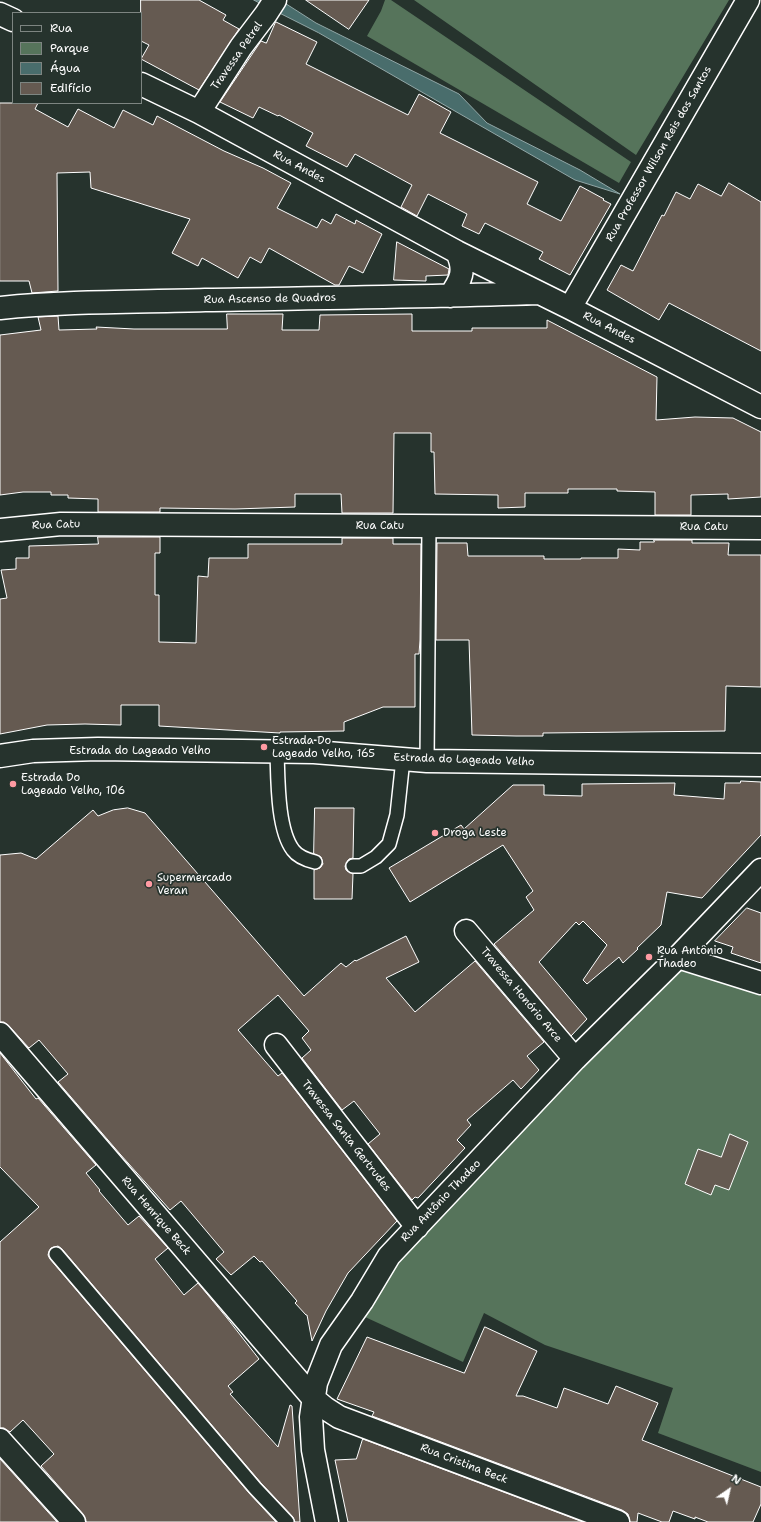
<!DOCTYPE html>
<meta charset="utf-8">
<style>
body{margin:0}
#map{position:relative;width:761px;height:1522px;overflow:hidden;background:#26332d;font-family:"Shantell Sans",sans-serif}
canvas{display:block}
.legend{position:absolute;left:12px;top:12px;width:130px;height:92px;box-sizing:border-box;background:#26332d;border:1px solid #7d8581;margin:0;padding:5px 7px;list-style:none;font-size:12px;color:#fff}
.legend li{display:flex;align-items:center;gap:8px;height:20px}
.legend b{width:20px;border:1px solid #7d8581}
.north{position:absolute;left:709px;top:1470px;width:40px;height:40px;-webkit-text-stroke:3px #26332d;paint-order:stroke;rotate:34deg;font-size:11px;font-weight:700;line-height:16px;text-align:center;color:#fff}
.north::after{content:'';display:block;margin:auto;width:14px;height:18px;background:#fff;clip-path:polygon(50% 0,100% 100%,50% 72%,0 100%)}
</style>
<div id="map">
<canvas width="761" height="1522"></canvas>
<ul class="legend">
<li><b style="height:5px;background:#26332d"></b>Rua</li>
<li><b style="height:11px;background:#56745b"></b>Parque</li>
<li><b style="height:11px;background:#496d6c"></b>Água</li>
<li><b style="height:11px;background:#655a51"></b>Edifício</li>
</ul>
<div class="north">N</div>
</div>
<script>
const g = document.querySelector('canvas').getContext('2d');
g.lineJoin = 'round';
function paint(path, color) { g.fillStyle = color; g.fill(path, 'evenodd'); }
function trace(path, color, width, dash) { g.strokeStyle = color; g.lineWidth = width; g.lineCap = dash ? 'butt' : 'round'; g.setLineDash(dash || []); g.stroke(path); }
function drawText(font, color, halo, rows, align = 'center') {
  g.font = font + ' "Shantell Sans",sans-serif'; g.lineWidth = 3.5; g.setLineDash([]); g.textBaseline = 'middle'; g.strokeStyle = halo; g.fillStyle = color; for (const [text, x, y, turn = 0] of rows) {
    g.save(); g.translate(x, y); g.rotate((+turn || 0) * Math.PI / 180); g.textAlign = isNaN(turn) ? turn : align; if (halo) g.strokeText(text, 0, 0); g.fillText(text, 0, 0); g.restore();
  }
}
paint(new Path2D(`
 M385 0H391L631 162 619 183 367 36 381 11Z
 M414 0H729L636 155Z
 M681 967 761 994V1472L658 1433 673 1388 545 1345 484 1313 463 1362 365 1317 395 1259 460 1190Z`), '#56745b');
const water = new Path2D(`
 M254 0H280L316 23 459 94 487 123 580 170 620 194 575 180 319 33Z`);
paint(water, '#496d6c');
trace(water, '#92a7a7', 1);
const building = new Path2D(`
 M141 0H199L226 15 223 20 239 29 199 90 141 59 149 45 141 41Z
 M306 0H369L349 29Z
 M276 22 317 42 306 64 408 115 419 94 451 112 440 133 538 182 527 204 561 221 580 186 604 199 603 200 611 204 570 275 539 259 543 252 485 223 479 234 462 226 467 214 428 194 417 216 401 207 412 185 355 154 347 167 306 146 313 133 279 115 278 116 259 107 253 118 220 102 261 41 266 43Z
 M0 103H38L35 109 68 127 78 109 114 128 123 110 153 125 157 116 224 151 263 168 291 183 277 208 317 228 322 219 331 224 336 214 355 224 356 220 382 234 363 273 349 266 339 285H335L269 248 261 263 250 257 238 278 202 258 198 266 172 253 190 219 91 188 90 172 57 173 58 291 32 293 29 281H0Z
 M729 183 761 202V351L669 303 659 320 607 290 621 265 633 271 662 215 664 216 676 192 690 199 698 184 721 196Z
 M397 242 449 269 448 275 426 276V281L394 280Z
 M227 314H283L282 330H319L320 315 412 314V331H472V328H547V320L657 377 656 420 695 417 733 418 761 432V497L728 499V494L691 495V515H655V492L617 491V489H568V493H525V507L498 508V495L435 494 434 452H431V433H394L393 513H342L341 494H295V507L235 509 160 508V512H98V499L68 498V495H51V492H23L0 495V335L41 330 38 317 58 316 59 330 97 329 96 327 134 329H227Z
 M98 537H160V553H155V595H159V642L196 643 198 576 208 577 209 558H248V544H342V538H393V544H421L420 640 419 654H415V707H383L344 722V731L280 732V733L159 726V705H121V725L85 724 47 725 0 734V599L7 598 1 570 16 569V558H29V546L98 544Z
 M654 540H692V543H729L728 555H761V687L726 686 725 731 543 733V736H516L472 735 469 640H436L437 543H467L468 556H544V559H581V558H618V549L640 550V542H654Z
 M741 781 761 782V835L702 898 667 892 661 925 637 948 638 949 623 963 619 957 587 984 583 980 607 945 583 921 579 925 576 922 539 962 587 1019 571 1036 494 944 534 910 526 897 533 891 503 845 410 902 389 868 461 825 464 829 513 785H544V795L582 796V784L675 783 674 795 724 799 725 783H740Z
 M128 808 145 813 304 996 341 963 346 967 355 960 356 961 406 936 419 962 386 978 415 1012 475 961 544 1042 527 1056 539 1070 521 1089 513 1080 467 1120 471 1125 457 1140 465 1148 418 1198 415 1197 412 1200 368 1144 380 1134 354 1101 342 1110 302 1058 311 1050 302 1038 309 1031 278 995 238 1030 278 1076 282 1073 397 1221 348 1273 326 1311 312 1341 307 1315H306L295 1303 297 1301 262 1261 260 1262 254 1256 231 1275 216 1259 224 1252 181 1201 170 1210 120 1154 58 1082 68 1074 39 1040 29 1048 9 1026 4 1022H0V855L21 853 36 859 93 810 98 816 113 810Z
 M315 808H354L353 858 349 859 345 866 346 870 353 874 352 899H314V870L320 868 323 864 321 857 314 854Z
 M747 908 761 913V963L731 953 733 947 715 941Z
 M0 1053 36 1099 38 1098 96 1165 86 1173 100 1190 99 1191 128 1225 139 1216 168 1248 155 1259 184 1295 198 1283 227 1318 259 1359 228 1386 233 1392 230 1394 278 1447 290 1405 292 1406 300 1522H295L293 1517 261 1483 62 1249 58 1246 51 1248 49 1251 48 1255 50 1259 249 1493 276 1522H86L83 1514 41 1466 54 1454 23 1420 10 1432 4 1428H0V1242L39 1207 0 1167Z
 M730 1134 748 1142 729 1190 715 1185 711 1195 685 1184 698 1149 721 1157Z
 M485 1327 537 1351 516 1396H523L557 1408 564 1388 608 1404 616 1386 658 1403 642 1440 761 1487V1504L753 1522H708L695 1517V1519L673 1511 669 1522H662L638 1513 637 1522H630L628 1514 622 1510 372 1416 374 1412 337 1399 367 1337 464 1373Z
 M363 1439 583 1522H348L335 1460 356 1459Z
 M0 1459 57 1522H0Z`);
paint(building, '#655a51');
trace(building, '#fff', 1);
const service = new Path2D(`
 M277 752C278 778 277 829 293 850 298 857 307 860 315 862
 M427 761 429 527
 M353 866H361L376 857 389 844 397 815 403 759
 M56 1254 255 1488 287 1522`);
const minor = new Path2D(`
 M0 14 13 20
 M141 84 199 112 457 252 570 308 761 407
 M199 112 241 47 266 14 275 0
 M450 296C461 280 466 271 457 252
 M0 308C68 301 137 302 205 300 316 298 426 297 537 293
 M570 308 748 0
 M0 530 61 524 761 528
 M466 931 575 1059
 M678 957 761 983
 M0 1034 313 1398 325 1408 339 1417 618 1522
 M276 1045 417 1227
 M0 1440 74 1522
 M327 1522 313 1450 311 1417 316 1383 331 1345 362 1301 389 1256 575 1059 678 957 761 870`);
const primary = new Path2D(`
 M0 756 33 751 98 749 314 752 427 761 761 765`);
trace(service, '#fff', 16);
trace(minor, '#fff', 25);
trace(primary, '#fff', 25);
trace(service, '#26332d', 13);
trace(minor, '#26332d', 22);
trace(primary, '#26332d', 22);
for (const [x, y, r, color] of [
 [264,747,4,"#ff9aa2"],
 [13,784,4,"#ff9aa2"],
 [435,833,4,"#ff9aa2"],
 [149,884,4,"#ff9aa2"],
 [649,957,4,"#ff9aa2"]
]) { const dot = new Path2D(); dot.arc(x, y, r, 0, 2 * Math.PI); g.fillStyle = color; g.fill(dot); trace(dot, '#26332d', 1.5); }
drawText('11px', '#fff', '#26332d', [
 ["Travessa Petrel",237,56,-55],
 ["Rua Professor Wilson Reis dos Santos",659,154,-60],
 ["Rua Andes",299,167,28],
 ["Rua Ascenso de Quadros",270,299,-1],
 ["Rua Andes",609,328,27],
 ["Rua Catu",56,525,-2],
 ["Rua Catu",380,526],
 ["Rua Catu",704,527],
 ["Estrada do Lageado Velho",140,751],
 ["Estrada do Lageado Velho",464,760,2],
 ["Travessa Honório Arce",521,995,50],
 ["Travessa Santa Gertrudes",346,1136,52],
 ["Rua Antônio Thadeo",441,1201,-46],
 ["Rua Henrique Beck",156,1216,49],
 ["Rua Cristina Beck",464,1464,21]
]);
drawText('11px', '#fff', '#26332d', [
 ["Estrada Do",272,741],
 ["Lageado Velho, 165",272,754],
 ["Estrada Do",21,778],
 ["Lageado Velho, 106",21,791],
 ["Droga Leste",443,833],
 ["Supermercado",157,878],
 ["Veran",157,891],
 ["Rua Antônio",657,951],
 ["Thadeo",657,964]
], 'left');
</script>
